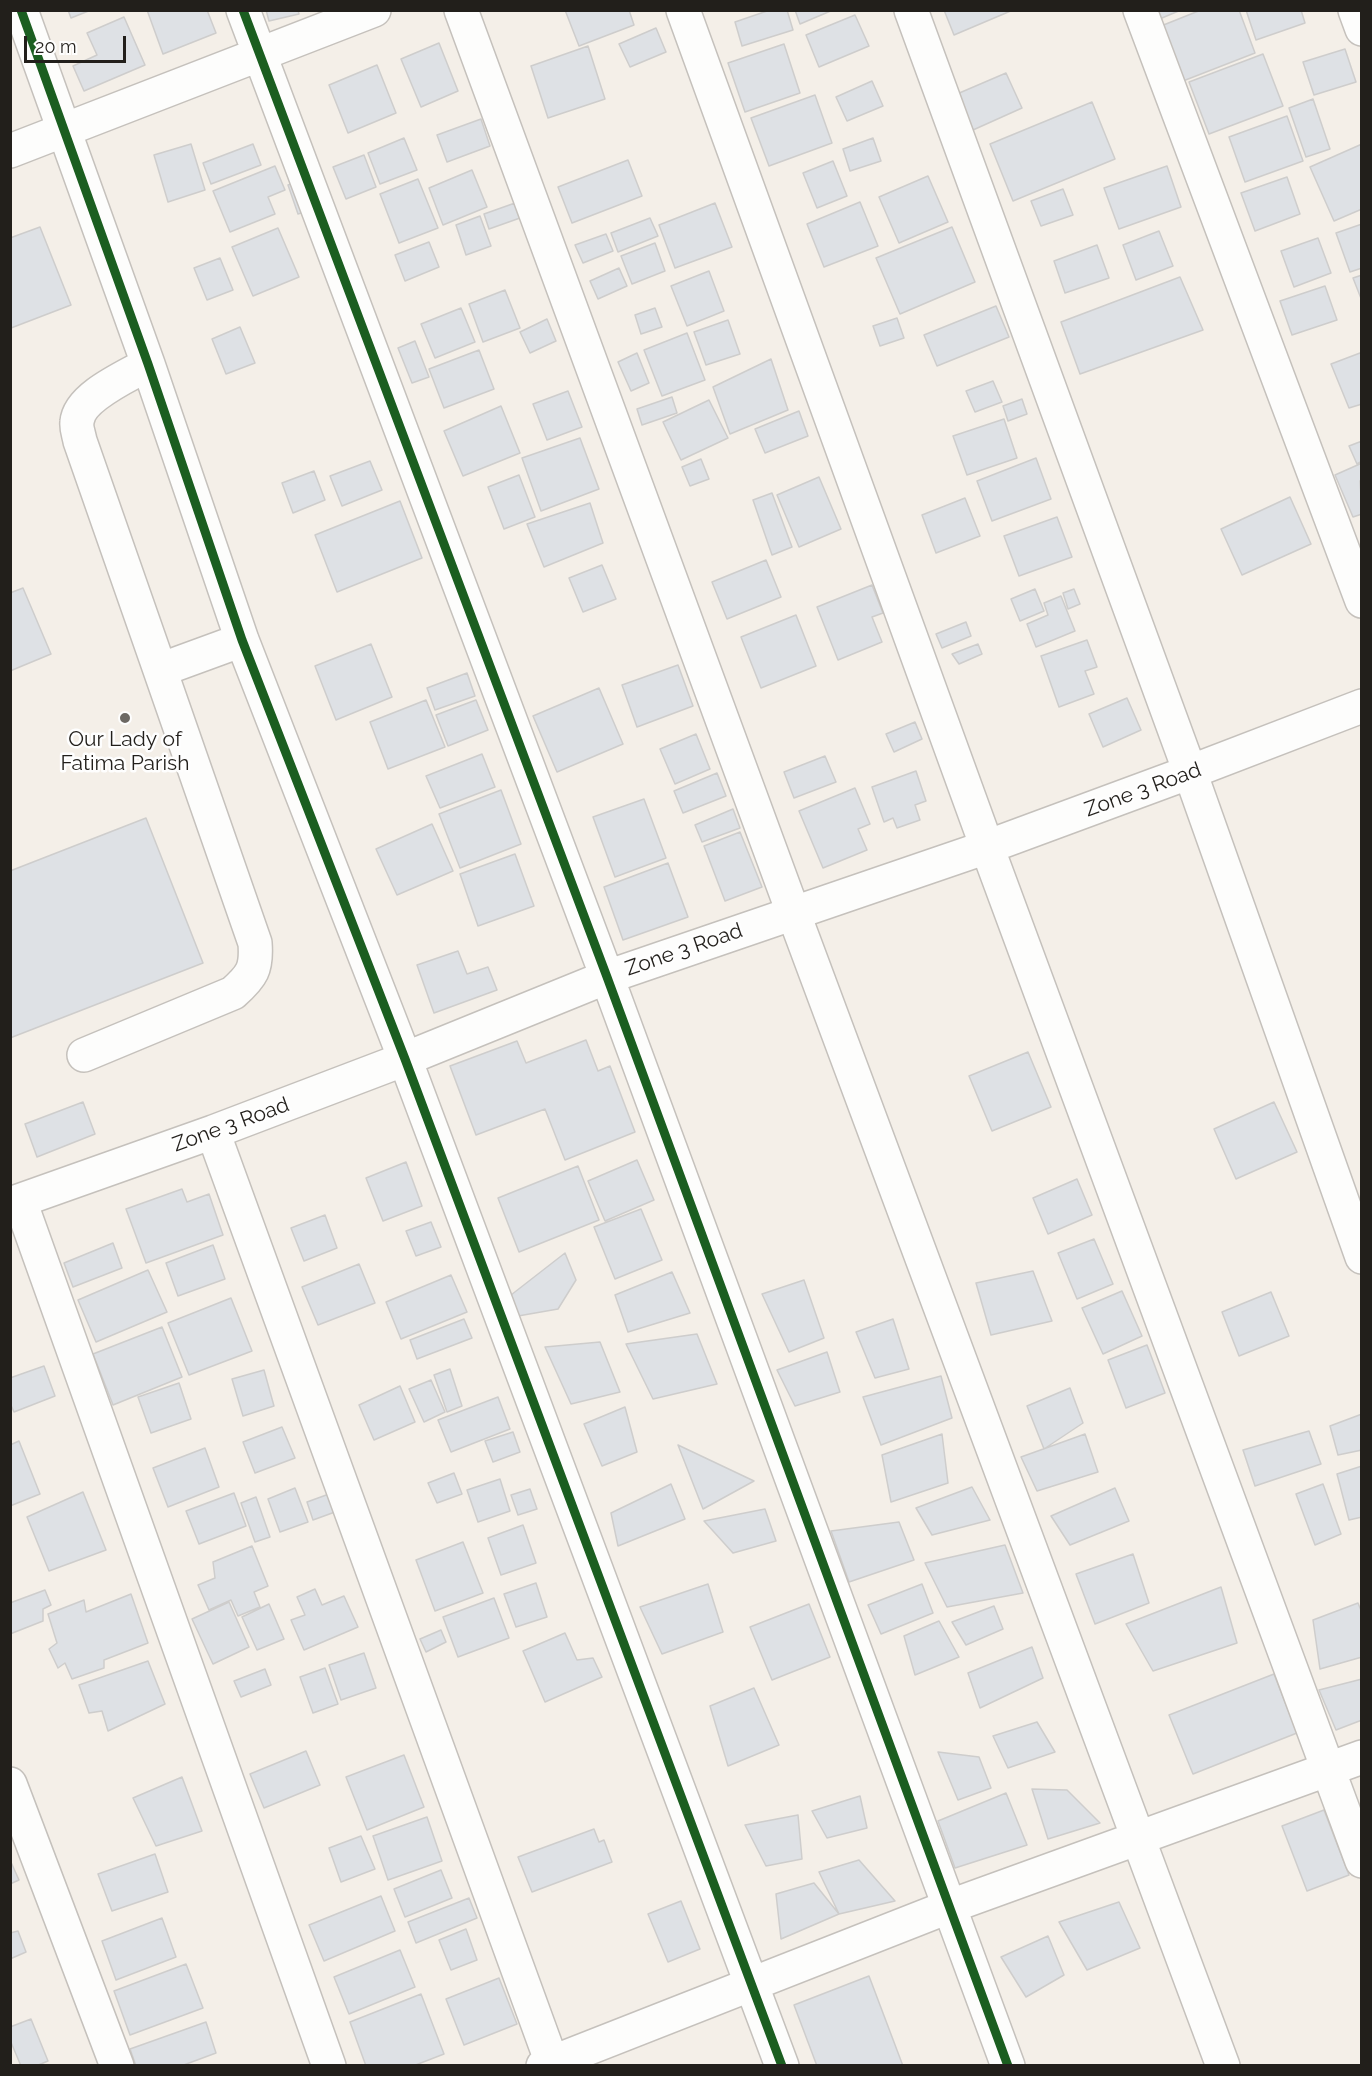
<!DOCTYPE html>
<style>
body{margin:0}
#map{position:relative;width:1372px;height:2076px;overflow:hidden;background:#f4efe8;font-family:Raleway,sans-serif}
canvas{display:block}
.frame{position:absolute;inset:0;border:12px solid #221f1b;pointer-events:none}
.scale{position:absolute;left:24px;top:36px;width:102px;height:27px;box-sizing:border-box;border:3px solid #221f1b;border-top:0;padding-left:8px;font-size:18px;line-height:21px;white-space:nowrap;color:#221f1b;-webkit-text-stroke:4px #fefefe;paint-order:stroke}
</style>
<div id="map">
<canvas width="1372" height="2076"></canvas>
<div class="frame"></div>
<div class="scale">20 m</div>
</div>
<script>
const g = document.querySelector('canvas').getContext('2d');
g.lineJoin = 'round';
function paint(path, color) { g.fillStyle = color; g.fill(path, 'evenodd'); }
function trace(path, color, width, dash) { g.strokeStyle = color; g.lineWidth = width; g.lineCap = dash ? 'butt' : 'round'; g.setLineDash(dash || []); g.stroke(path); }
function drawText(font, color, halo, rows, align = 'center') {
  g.font = font + ' Raleway,sans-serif'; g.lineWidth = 5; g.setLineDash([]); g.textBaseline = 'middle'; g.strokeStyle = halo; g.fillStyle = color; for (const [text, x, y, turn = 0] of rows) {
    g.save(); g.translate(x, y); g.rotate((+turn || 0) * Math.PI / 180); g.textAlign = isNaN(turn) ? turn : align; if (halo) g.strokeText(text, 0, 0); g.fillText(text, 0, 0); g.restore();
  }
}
const building = new Path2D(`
 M68 10H91L71 18Z
 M147 10H207L216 33 163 54Z
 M266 10H298L299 14 269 21Z
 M565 10H629L634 25 579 46Z
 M770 10H787L793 30 742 46 735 22Z
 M795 10H833L800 24Z
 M944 10H1013L954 35Z
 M1145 10H1181L1150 23Z
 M1201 10H1239L1255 53 1183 81 1161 26Z
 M1246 10H1301L1305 23 1256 40Z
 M855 15 869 46 819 67 806 35Z
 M124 17 145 65 84 91 73 66 97 55 87 33Z
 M656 28 666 52 630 67 619 44Z
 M439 43 458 91 421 107 401 59Z
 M784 44 800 93 745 112 728 63Z
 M588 46 605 99 548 118 531 66Z
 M1345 49 1356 82 1314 95 1303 62Z
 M1263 54 1283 106 1209 134 1189 82Z
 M377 65 396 113 348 133 329 85Z
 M1006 73 1022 108 973 130 957 94Z
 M872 81 883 106 847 121 836 97Z
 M815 95 832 143 769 166 751 118Z
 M1313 99 1330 149 1306 157 1289 108Z
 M1092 102 1115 159 1013 201 990 144Z
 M1287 116 1303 161 1245 182 1229 137Z
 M481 119 490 146 447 162 437 135Z
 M404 138 417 170 380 184 368 153Z
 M873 138 881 161 850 171 843 149Z
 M191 144 205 190 168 202 154 155Z
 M253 144 261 165 211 184 203 163Z
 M1362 144V209L1334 221 1310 167Z
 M364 155 376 187 346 199 333 167Z
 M628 160 642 196 572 223 558 187Z
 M833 161 847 196 817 208 803 173Z
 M275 166 285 190 268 197 275 214 230 232 213 191Z
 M1167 166 1181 207 1119 229 1104 188Z
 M472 170 487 207 443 225 429 188Z
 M928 176 948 222 899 243 879 197Z
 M1287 177 1300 214 1255 231 1241 193Z
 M418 179 438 228 399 243 380 194Z
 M303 180 313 209 298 214 288 185Z
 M1063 189 1073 215 1041 226 1031 201Z
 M860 202 878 246 824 267 807 224Z
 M515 203 520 218 489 229 484 214Z
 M715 203 732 247 675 268 659 225Z
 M480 216 491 246 466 255 456 225Z
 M650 218 658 236 618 252 611 233Z
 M1362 224V268L1350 272 1336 233Z
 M40 227 71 305 11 328 10 238Z
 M952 227 975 282 900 314 876 258Z
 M278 228 299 277 253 296 232 247Z
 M1159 231 1173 266 1136 280 1123 245Z
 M606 234 613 251 583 263 575 245Z
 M1318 238 1331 273 1294 287 1281 251Z
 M429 242 439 267 405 281 395 255Z
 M655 243 665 271 632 284 621 256Z
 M1097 245 1109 278 1065 293 1054 261Z
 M220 258 233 290 207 300 194 268Z
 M619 268 627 286 598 299 590 281Z
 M709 271 724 311 687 326 671 286Z
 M1362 275V301L1353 278Z
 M1180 277 1203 330 1080 374 1061 322Z
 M1325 286 1337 320 1292 335 1280 301Z
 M505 290 520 328 483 342 469 304Z
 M996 306 1009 337 937 366 924 335Z
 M461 308 475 342 435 358 421 324Z
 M655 308 662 327 641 334 635 315Z
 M897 318 904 338 880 346 873 326Z
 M547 319 556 341 530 353 520 332Z
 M728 320 740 354 706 365 694 332Z
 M240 327 255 363 226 374 212 339Z
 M687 333 705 380 662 396 644 350Z
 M415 341 429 377 412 383 398 348Z
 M479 350 494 389 444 408 429 369Z
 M637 353 649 383 631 391 618 362Z
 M1360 353 1362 357V404L1349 408 1331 364Z
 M771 359 788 410 730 434 713 387Z
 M993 381 1002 402 975 412 966 391Z
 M568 391 582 427 547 440 533 404Z
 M672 397 677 413 642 425 637 409Z
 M1022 399 1027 414 1008 421 1003 406Z
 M709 400 728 438 681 460 663 422Z
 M501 406 520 453 463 476 444 431Z
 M799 411 808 436 765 453 755 429Z
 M1004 419 1017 458 967 475 953 436Z
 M580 438 599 489 541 511 522 458Z
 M1362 441V461L1357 464 1349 446Z
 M1036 458 1051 499 992 521 977 481Z
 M701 459 709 479 690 486 682 467Z
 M370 461 382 490 342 506 330 476Z
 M1362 463V480L1360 481 1362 514 1353 517 1335 475Z
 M314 471 325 500 293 513 282 483Z
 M519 475 535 517 504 529 488 487Z
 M819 477 841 529 799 547 777 495Z
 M772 493 792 547 772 555 753 500Z
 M1290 497 1311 544 1242 575 1221 529Z
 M965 498 980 536 936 553 922 515Z
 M400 501 422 558 337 592 315 535Z
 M590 503 603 543 544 567 527 524Z
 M1057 517 1072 557 1019 576 1004 536Z
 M766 560 781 597 727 619 712 582Z
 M602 565 616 599 583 612 569 578Z
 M872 585 883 613 872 617 882 642 838 660 817 607Z
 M23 588 51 654 10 671V593Z
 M1035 589 1044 611 1020 621 1011 599Z
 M1074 589 1080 604 1068 609 1063 593Z
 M1061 596 1075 631 1036 647 1027 624 1048 615 1044 603Z
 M796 615 816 666 761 688 741 637Z
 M966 622 971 636 942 648 936 634Z
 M1087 640 1097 667 1085 671 1094 694 1059 707 1041 656Z
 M371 644 392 697 336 720 315 666Z
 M978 644 982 654 959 664 952 654Z
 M678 665 693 706 637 727 622 685Z
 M467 673 475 696 435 710 427 688Z
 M599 688 623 744 557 772 533 716Z
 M1127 698 1141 730 1103 747 1089 714Z
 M426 700 445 747 388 769 370 722Z
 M476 700 488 730 448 746 436 715Z
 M915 722 922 739 894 752 886 734Z
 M696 734 710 769 675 784 660 749Z
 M482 754 495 787 440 808 426 776Z
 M825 756 836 782 794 798 784 772Z
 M916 771 926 801 915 805 920 820 897 828 893 818 884 822 872 787Z
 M717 773 726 796 683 813 674 791Z
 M855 788 870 824 858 829 867 850 823 868 799 811Z
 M501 790 521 844 460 868 439 814Z
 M644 799 666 858 615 877 593 817Z
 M733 809 740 828 702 842 695 825Z
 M146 818 203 963 10 1038V871Z
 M432 824 453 871 397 895 376 849Z
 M740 832 762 887 725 901 704 846Z
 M515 854 534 906 478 926 460 874Z
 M668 863 688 917 623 940 604 887Z
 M458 951 467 974 488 967 497 990 434 1013 417 965Z
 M586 1040 598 1071 610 1066 635 1132 565 1160 545 1109 476 1135 450 1066 517 1041 526 1063Z
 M1028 1052 1051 1107 992 1131 969 1076Z
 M83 1102 95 1134 37 1157 25 1124Z
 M1274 1102 1297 1152 1236 1179 1214 1129Z
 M637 1160 654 1200 605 1221 588 1181Z
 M406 1162 422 1206 383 1221 366 1178Z
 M578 1166 599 1220 519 1252 498 1198Z
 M1077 1179 1092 1215 1048 1234 1033 1198Z
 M182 1189 187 1202 209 1194 223 1235 146 1263 126 1209Z
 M641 1209 662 1260 615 1279 594 1227Z
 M325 1215 337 1248 304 1261 291 1228Z
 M431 1222 441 1247 416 1256 406 1231Z
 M1094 1239 1113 1284 1077 1299 1058 1253Z
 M113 1243 122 1268 73 1287 64 1263Z
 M213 1245 225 1279 178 1296 166 1263Z
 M565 1253 576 1280 558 1309 518 1316 511 1295Z
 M359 1264 375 1303 318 1325 302 1287Z
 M148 1270 167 1312 96 1342 78 1300Z
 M1033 1271 1052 1321 991 1335 976 1283Z
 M672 1272 690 1313 628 1332 615 1295Z
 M451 1275 467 1312 401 1339 386 1302Z
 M804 1280 824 1338 789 1352 762 1294Z
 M1122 1291 1142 1336 1103 1354 1082 1308Z
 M1271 1292 1289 1336 1239 1356 1222 1312Z
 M231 1298 252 1351 189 1375 168 1323Z
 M464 1319 472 1338 417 1359 410 1340Z
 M893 1319 909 1369 875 1378 856 1332Z
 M162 1327 182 1377 113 1405 93 1354Z
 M697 1334 717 1384 653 1399 626 1344Z
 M600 1342 620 1392 571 1404 545 1347Z
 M1147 1345 1165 1393 1126 1408 1108 1360Z
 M827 1352 840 1392 795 1406 777 1370Z
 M44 1366 55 1396 14 1412 10 1403V1378Z
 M450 1369 462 1406 447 1412 434 1375Z
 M264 1370 274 1406 243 1416 232 1379Z
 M941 1376 952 1418 881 1445 863 1397Z
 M431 1380 445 1412 424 1422 409 1389Z
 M179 1383 191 1419 151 1433 138 1397Z
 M400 1386 415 1422 374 1440 359 1405Z
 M1070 1388 1083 1423 1044 1449 1027 1406Z
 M498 1397 510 1429 451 1452 438 1420Z
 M625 1407 637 1452 602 1466 584 1424Z
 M1362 1414V1450L1338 1455 1330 1426Z
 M282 1427 295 1458 255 1473 243 1442Z
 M1309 1431 1321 1464 1255 1486 1243 1450Z
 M513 1432 520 1452 493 1462 485 1441Z
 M942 1434 948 1483 891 1502 882 1455Z
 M1085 1434 1098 1472 1037 1491 1021 1457Z
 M19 1441 40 1494 10 1506V1445Z
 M678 1445 754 1481 703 1509Z
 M205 1448 219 1487 168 1507 153 1468Z
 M1362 1466V1517L1349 1520 1337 1474Z
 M454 1473 462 1494 437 1503 428 1483Z
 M500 1479 510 1511 478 1522 467 1490Z
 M671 1484 685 1519 618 1546 611 1513Z
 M1323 1484 1341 1534 1315 1545 1296 1494Z
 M972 1487 990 1520 932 1535 916 1508Z
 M295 1488 308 1522 280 1532 268 1499Z
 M1115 1488 1129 1521 1070 1545 1051 1516Z
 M530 1489 537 1509 518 1515 511 1495Z
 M83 1492 106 1550 49 1571 27 1517Z
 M234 1493 246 1526 199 1544 186 1511Z
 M329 1494 335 1512 313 1520 307 1502Z
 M256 1497 270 1537 255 1542 241 1503Z
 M765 1509 776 1541 733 1553 704 1521Z
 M899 1522 914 1560 849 1582 831 1531Z
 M523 1525 536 1563 501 1575 488 1538Z
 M463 1542 483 1593 435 1611 416 1560Z
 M1005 1545 1023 1593 947 1607 925 1563Z
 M252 1546 268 1586 254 1592 260 1607 238 1616 231 1600 209 1610 198 1585 215 1578 213 1562Z
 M1133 1554 1149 1603 1095 1624 1076 1574Z
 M536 1583 547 1617 516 1627 504 1594Z
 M708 1584 723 1632 662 1654 640 1607Z
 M922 1584 933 1613 881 1634 868 1605Z
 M1221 1587 1237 1643 1153 1671 1126 1624Z
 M315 1589 322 1605 344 1596 358 1627 304 1650 291 1620 305 1615 297 1597Z
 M45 1590 51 1605 43 1609V1621L10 1634V1603Z
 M131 1594 148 1643 104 1660V1668L72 1679 65 1663 58 1668 49 1649 57 1643 48 1614 84 1600 86 1612Z
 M494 1598 509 1638 458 1657 443 1617Z
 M229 1602 249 1647 213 1664 192 1619Z
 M1358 1603 1362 1613V1657L1320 1669 1313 1620Z
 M269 1604 284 1639 257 1650 242 1617Z
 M809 1604 830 1657 772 1680 750 1627Z
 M994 1606 1003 1629 966 1645 952 1622Z
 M939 1621 959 1657 915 1675 904 1636Z
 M441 1630 446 1642 426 1652 420 1639Z
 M565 1633 577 1660 593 1658 602 1677 545 1702 523 1651Z
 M1032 1647 1043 1678 980 1708 968 1673Z
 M364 1653 376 1688 341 1700 329 1665Z
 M148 1661 165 1704 108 1731 102 1711 89 1713 79 1685Z
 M325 1668 338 1704 313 1713 300 1677Z
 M265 1669 271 1685 241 1697 234 1681Z
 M1274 1674 1297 1733 1193 1774 1169 1715Z
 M1362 1679V1720L1336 1730 1319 1690Z
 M754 1688 779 1745 728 1766 710 1706Z
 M1037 1722 1055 1752 1008 1768 993 1736Z
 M306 1751 320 1785 264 1808 250 1774Z
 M938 1752 979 1757 991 1788 958 1800Z
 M404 1755 424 1807 367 1830 346 1777Z
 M182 1777 202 1831 156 1846 133 1798Z
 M1032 1789 1067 1790 1100 1823 1048 1839Z
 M1006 1793 1027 1845 955 1868 938 1821Z
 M860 1796 867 1828 827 1838 812 1811Z
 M1324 1810 1349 1875 1307 1891 1282 1826Z
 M798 1815 802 1859 766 1866 745 1825Z
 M427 1817 442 1861 388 1880 373 1836Z
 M594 1829 599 1842 604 1840 612 1862 532 1892 518 1857Z
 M361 1836 375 1869 341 1882 329 1848Z
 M155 1854 168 1892 112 1911 98 1874Z
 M10 1860 19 1880 10 1884Z
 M859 1860 895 1901 839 1914 819 1872Z
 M441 1870 452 1898 405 1917 394 1889Z
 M814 1883 839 1914 781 1939 776 1894Z
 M381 1896 395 1931 324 1961 309 1925Z
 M469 1898 477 1918 416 1943 408 1922Z
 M681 1901 700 1949 668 1962 648 1914Z
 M1119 1902 1140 1948 1087 1970 1059 1922Z
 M162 1918 176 1957 116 1980 102 1941Z
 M466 1929 477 1960 451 1970 439 1940Z
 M18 1931 26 1952 10 1959V1933Z
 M1048 1936 1064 1975 1026 1997 1001 1957Z
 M400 1950 415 1987 349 2014 334 1977Z
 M186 1964 203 2008 130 2035 114 1991Z
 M869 1976 903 2066H817L794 2005Z
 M499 1978 517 2024 464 2045 446 1999Z
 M421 1994 444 2054 413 2066H366L350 2022Z
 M31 2019 48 2061 36 2066H21L10 2040V2027Z
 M206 2022 216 2053 181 2066H136L130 2049Z`);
paint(building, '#dee1e5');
trace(building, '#cecdcc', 1.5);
const minor = new Path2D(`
 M21 10 148 364 242 640 405 1059 782 2066
 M243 10 607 977 1008 2066
 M461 10 793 912 1223 2066
 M683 10 987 847 1362 1861
 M911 10 1190 772 1362 1257
 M1140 10 1362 601
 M1355 10 1362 29
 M10 151 374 10
 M148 364C128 376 79 396 77 422 76 428 79 435 80 441L160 670
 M84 1055 233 993C252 976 257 969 255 943L160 670 242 640
 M213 1132 552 2063
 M20 1201 329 2066
 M10 1204 213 1132 405 1059 607 977 987 847 1190 772 1362 706
 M10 1784 117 2066
 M543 2066 948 1907 1362 1757`);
trace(minor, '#c5c1bc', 36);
trace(minor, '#fdfdfc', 33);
trace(new Path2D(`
 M21 10 148 364 242 640 405 1059 782 2066
 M243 10 607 977 1008 2066`), '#1b5e20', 9);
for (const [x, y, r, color] of [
 [125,718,6,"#6c6863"]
]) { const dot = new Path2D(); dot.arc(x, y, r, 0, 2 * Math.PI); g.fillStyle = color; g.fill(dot); trace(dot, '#fefefe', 2); }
drawText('21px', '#221f1b', '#fefefe', [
 ["Our Lady of",125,740],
 ["Fatima Parish",125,764]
]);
drawText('21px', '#221f1b', '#fefefe', [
 ["Zone 3 Road",1143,790,-20],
 ["Zone 3 Road",684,950,-19],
 ["Zone 3 Road",231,1125,-20]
]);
</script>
